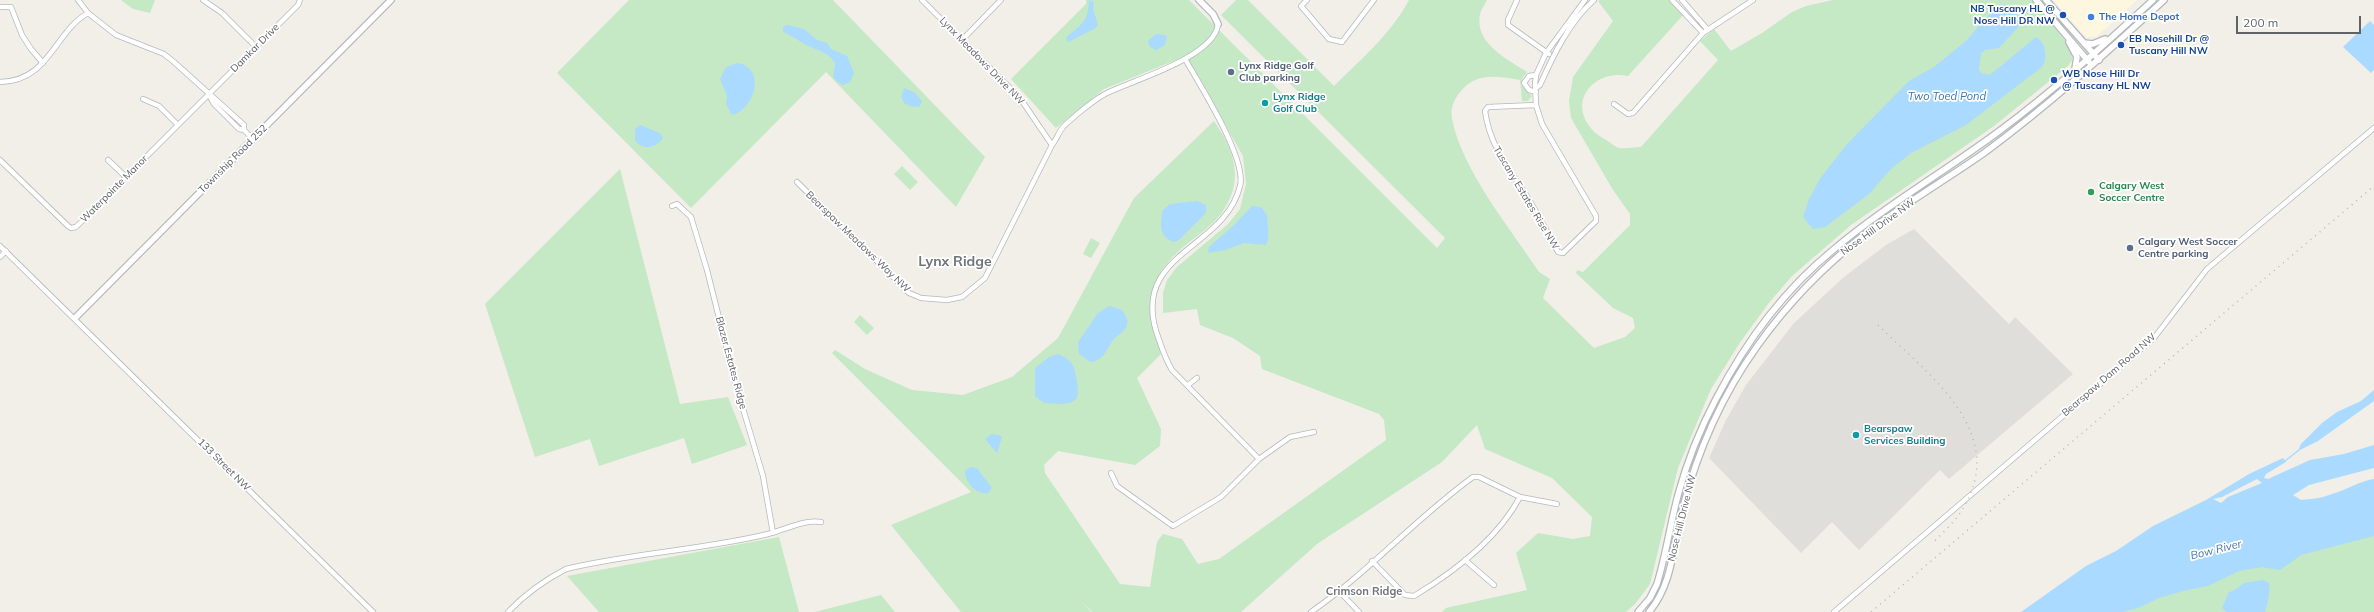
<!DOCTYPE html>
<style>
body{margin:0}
#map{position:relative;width:2374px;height:612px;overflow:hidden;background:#f1efe8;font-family:Mulish,sans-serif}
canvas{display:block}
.scale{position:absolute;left:2236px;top:16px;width:125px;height:18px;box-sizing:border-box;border:2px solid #5f6368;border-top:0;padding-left:5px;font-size:12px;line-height:14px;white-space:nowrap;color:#5f6368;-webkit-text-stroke:3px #fff;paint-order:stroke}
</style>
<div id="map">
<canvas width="2374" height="612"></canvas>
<div class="scale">200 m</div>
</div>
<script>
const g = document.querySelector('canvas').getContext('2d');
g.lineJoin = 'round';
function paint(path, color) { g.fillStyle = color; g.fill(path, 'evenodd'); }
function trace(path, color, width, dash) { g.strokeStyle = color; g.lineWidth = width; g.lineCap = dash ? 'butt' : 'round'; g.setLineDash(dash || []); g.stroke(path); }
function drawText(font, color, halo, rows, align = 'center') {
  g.font = font + ' Mulish,sans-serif'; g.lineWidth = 3.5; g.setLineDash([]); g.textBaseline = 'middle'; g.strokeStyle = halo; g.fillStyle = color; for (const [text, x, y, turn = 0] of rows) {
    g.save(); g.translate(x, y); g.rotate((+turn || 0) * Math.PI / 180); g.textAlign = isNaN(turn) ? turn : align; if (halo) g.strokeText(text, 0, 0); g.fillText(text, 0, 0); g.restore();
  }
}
paint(new Path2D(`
 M2053 0H2137L2096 37H2086Z`), '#fef7e0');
paint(new Path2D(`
 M1914 229 2009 324 2015 317 2073 374 1949 479 1940 470 1859 550 1832 522 1801 553 1709 458 1726 420 1746 385 1794 323 1844 277 1886 245Z`), '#e0deda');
paint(new Path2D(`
 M121 0H155L150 13 133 9Z
 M629 0H833L985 157 956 207 826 72 691 208 557 73Z
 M1086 0H1189L1437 248 1445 238 1221 15 1236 0H1248L1334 86C1361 59 1391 34 1409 0H1487C1485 4 1481 10 1480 14 1474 43 1507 59 1527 72L1522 79 1521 85 1532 96 1528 101H1522L1520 80C1498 76 1476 72 1461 91 1454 99 1450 108 1452 119 1462 170 1510 228 1539 272L1550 279 1543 298 1594 348 1625 337 1635 328 1633 318 1613 308 1576 273 1577 270 1583 272 1630 225V214L1613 190 1571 118 1569 101 1573 77 1613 21 1598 1 1600 0H1669L1684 14 1628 76C1597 69 1568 98 1590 127 1594 133 1600 136 1606 140 1610 142 1615 147 1619 148 1626 149 1634 147 1641 147L1718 60 1700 41 1714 29 1731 51 1762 33 1792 12 1806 6 1833 0H2032L2071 48 2072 60 2068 66 1994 126 1851 225 1792 276 1768 304 1739 344 1711 389 1678 468 1650 584 1635 604 1626 612H1442L1446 608 1527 590 1516 553 1538 533 1573 539 1590 536 1592 517 1552 478 1485 449 1477 425 1442 462 1317 544 1241 612H1092L1078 598 1091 612H961L891 525 971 492 832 353 835 350 865 369 912 390 963 395 1012 377 1058 338 1134 198 1214 121C1235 152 1245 181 1221 214 1211 227 1194 238 1182 248 1169 260 1155 275 1152 293 1149 313 1157 334 1162 353L1137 378 1161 429 1160 446 1135 465 1058 451 1044 465 1045 473 1120 584 1150 587 1157 542 1163 534 1182 539 1198 564 1219 559 1386 440 1384 420 1379 414 1262 369 1260 356 1233 338 1200 325 1197 309 1163 313V293L1167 280 1177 267 1228 224 1240 209 1246 184 1243 156 1186 56 1104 89 1056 128 1011 79 1086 4Z
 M902 166 918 182 910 190 894 174Z
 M620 169 680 404 728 397 747 445 692 464 684 438 599 466 590 439 535 457 485 304Z
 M1091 238 1100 243 1091 258 1083 254Z
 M860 315 874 328 867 335 854 322Z
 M2374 530V612H2110L2245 566Z
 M779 537 799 612H599L567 576Z
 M881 595 895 612H815Z`), '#c5e8c5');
paint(new Path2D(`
 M1089 0 1094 2 1093 9 1098 25 1094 29 1068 42 1066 39C1068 34 1072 33 1075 30 1087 21 1088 14 1089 0Z
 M2002 4 2007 5 2019 17 2020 25 1999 48 1985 50 1981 53 1979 69 1981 73 1990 75 2036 37C2046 43 2048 57 2042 67L1966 125 1911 153 1891 169 1869 194 1825 227 1813 229 1803 217 1809 199 1821 177 1848 143 1909 81 1934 67 1967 40 1982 22Z
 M2370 21 2374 25V70L2371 73 2343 47Z
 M788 25 804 29 817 40 827 43 831 49 847 56 854 73 850 82 843 85C828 76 835 76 835 63 828 50 813 50 803 43 796 39 791 35 783 32V27Z
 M1156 34 1165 35 1167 38 1165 45 1156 50 1150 47 1148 41Z
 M737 63C767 67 755 110 732 115L726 104 727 96 720 79 726 67Z
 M904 88 914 92 922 101 920 106 914 107 905 104 901 97Z
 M640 125 660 133 663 138C656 148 643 151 635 140V129Z
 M1197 201 1206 205V213L1179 240 1174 242C1158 237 1160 222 1163 210L1170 204Z
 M1252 206 1261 207 1267 215C1267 225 1271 237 1266 245L1244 243 1225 250 1208 253 1209 247 1234 225Z
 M1109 306 1122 310C1125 315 1129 319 1127 325 1125 331 1118 335 1114 339 1106 349 1104 361 1090 362L1079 354 1078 342 1098 313Z
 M1058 354C1073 360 1075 367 1077 383 1080 401 1075 404 1057 404 1044 403 1046 405 1035 396V368L1049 357Z
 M2374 390V401L2318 441 2298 451 2301 444 2322 423 2337 412 2361 401Z
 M992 434 999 435 1002 437 997 453 985 439Z
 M2374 445V468L2309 485 2293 495 2301 500C2311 499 2323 498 2332 494 2347 490 2359 481 2374 479V536L2301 555 2280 570 2262 567 2239 571 2208 586 2183 591 2159 598 2138 608 2122 612H2021L2086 566 2116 551 2153 526 2206 500 2249 474 2283 458 2286 462 2266 474 2264 478 2268 479 2310 460 2344 454ZM2257 479 2262 483 2228 497 2221 503 2213 499 2222 497Z
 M970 467 977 468 992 488 988 493C976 495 965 482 965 471Z
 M2263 580 2269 583C2270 594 2268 602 2265 612H2227L2222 608 2229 592 2233 591 2244 583Z`), '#aadaff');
trace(new Path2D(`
 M2285 461 2299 450`), '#aadaff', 1.5);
const minor = new Path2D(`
 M78 0 88 13 116 35 164 54 174 62 244 125V130
 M203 0 222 13 256 47
 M922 0 1020 98 1052 145
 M1307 0 1301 6 1329 39 1342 42 1374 0
 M1517 0 1508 20V25L1549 54
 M1672 0 1703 33
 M1682 0 1707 29
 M0 7H11L22 35 31 49 43 63
 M962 40 1001 0
 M1185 59C1200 85 1247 159 1240 186 1225 249 1133 252 1156 331 1161 345 1164 357 1172 370L1259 459
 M1536 75 1529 76 1524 83 1529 90 1536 92
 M0 82C50 81 54 32 88 13
 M1536 88 1540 85C1553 56 1569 22 1594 0
 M209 95 214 104 239 129 244 130 253 139
 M143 99 159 106 178 125
 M1614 104 1628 114 1633 113 1703 33 1753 0
 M1536 105 1488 107 1485 111C1490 147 1509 168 1528 198 1539 216 1548 234 1558 252L1563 253 1596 221V216L1542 124 1536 105 1535 84 1536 75 1546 53 1585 0
 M0 160 68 226 71 228 76 227 298 5 300 0
 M108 160 126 177
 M797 182 909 293 921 298 947 300 962 297 985 278 1052 145C1056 140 1059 132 1063 127 1072 118 1096 98 1107 93 1133 80 1215 57 1218 24
 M672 206 677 204 691 217 707 270 736 385 763 476 773 533
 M0 246 373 612
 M0 257 6 251
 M1188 385 1197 378
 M1111 473 1117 486 1173 526 1221 497 1259 459 1290 437 1314 432
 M1520 497 1557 504
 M1465 560 1494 585
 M1339 591 1359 612
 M508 612C525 594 543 581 566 569 632 553 702 550 768 534 785 530 804 519 821 522
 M1311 612C1369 572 1416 518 1473 477H1479L1520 497C1498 538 1454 572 1414 596L1405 595 1372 561
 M1834 612 2154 338 2207 269 2374 128`);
const tertiary = new Path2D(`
 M1199 0 1213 14 1218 24
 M2036 0 2089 62
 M2046 0 2099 60
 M2069 42 2077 57 2075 69
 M2084 43 2093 44 2105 39
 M75 318 391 0
 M1638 612 1650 598 1657 584C1666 555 1670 525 1678 495 1687 462 1700 429 1716 399 1745 343 1784 290 1833 250 1885 206 1944 172 1998 132 2052 92 2103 46 2153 0
 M1649 612C1673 584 1673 545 1682 511 1697 452 1722 395 1758 345 1788 303 1823 267 1864 235 1902 205 1944 181 1984 153 2048 106 2106 53 2164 0`);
trace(minor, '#b5b8bc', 6);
trace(tertiary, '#b5b8bc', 8);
trace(minor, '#fff', 4.5);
trace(tertiary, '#fff', 5.5);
trace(new Path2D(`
 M1878 325C1927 374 2011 432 1962 510 1954 523 1942 533 1932 544
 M1871 612 2374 186`), '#b6b7b8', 1.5, [1, 5]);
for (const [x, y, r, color] of [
 [2063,15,4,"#1a4fb4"],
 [2091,17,4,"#3f7fe0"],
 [2121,45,4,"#1a4fb4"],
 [1231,72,4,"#5c6f8a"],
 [2054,80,4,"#1a4fb4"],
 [1265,103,4,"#0f9aa8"],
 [2091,192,4,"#2e9e5b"],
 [2130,248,4,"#5c6f8a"],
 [1856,435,4,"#0f9aa8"]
]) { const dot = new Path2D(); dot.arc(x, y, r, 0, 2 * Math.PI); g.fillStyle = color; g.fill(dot); trace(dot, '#fff', 1.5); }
drawText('bold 10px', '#164399', '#fff', [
 ["NB Tuscany HL @",2055,9,"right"],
 ["Nose Hill DR NW",2055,21,"right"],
 ["EB Nosehill Dr @",2129,39],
 ["Tuscany Hill NW",2129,51],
 ["WB Nose Hill Dr",2062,74],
 ["@ Tuscany HL NW",2062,86]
], 'left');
drawText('bold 10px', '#366cbe', '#fff', [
 ["The Home Depot",2099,17]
], 'left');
drawText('10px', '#5f6368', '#fff', [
 ["Damkar Drive",255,48,-45],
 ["Lynx Meadows Drive NW",982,61,46],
 ["Township Road 252",233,159,-45],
 ["Waterpointe Manor",114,189,-45],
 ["Tuscany Estates Rise NW",1526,198,59],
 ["Nose Hill Drive NW",1878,227,-36],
 ["Bearspaw Meadows Way NW",858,242,44],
 ["Blazer Estates Ridge",731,363,75],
 ["Bearspaw Dam Road NW",2109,375,-41],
 ["133 Street NW",224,465,45],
 ["Nose Hill Drive NW",1682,518,-76]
]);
drawText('bold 10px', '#4e5e75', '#fff', [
 ["Lynx Ridge Golf",1239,66],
 ["Club parking",1239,78],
 ["Calgary West Soccer",2138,242],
 ["Centre parking",2138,254]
], 'left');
drawText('bold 10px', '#0d838f', '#fff', [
 ["Lynx Ridge",1273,97],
 ["Golf Club",1273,109],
 ["Bearspaw",1864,429],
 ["Services Building",1864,441]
], 'left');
drawText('bold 10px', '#27864d', '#fff', [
 ["Calgary West",2099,186],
 ["Soccer Centre",2099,198]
], 'left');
drawText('italic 11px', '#4174aa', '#fff', [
 ["Two Toed Pond",1947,97],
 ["Bow River",2216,550,-14]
]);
drawText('bold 11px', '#70757a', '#fff', [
 ["Crimson Ridge",1364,592]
]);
drawText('bold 14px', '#70757a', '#fff', [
 ["Lynx Ridge",955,262]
]);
</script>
